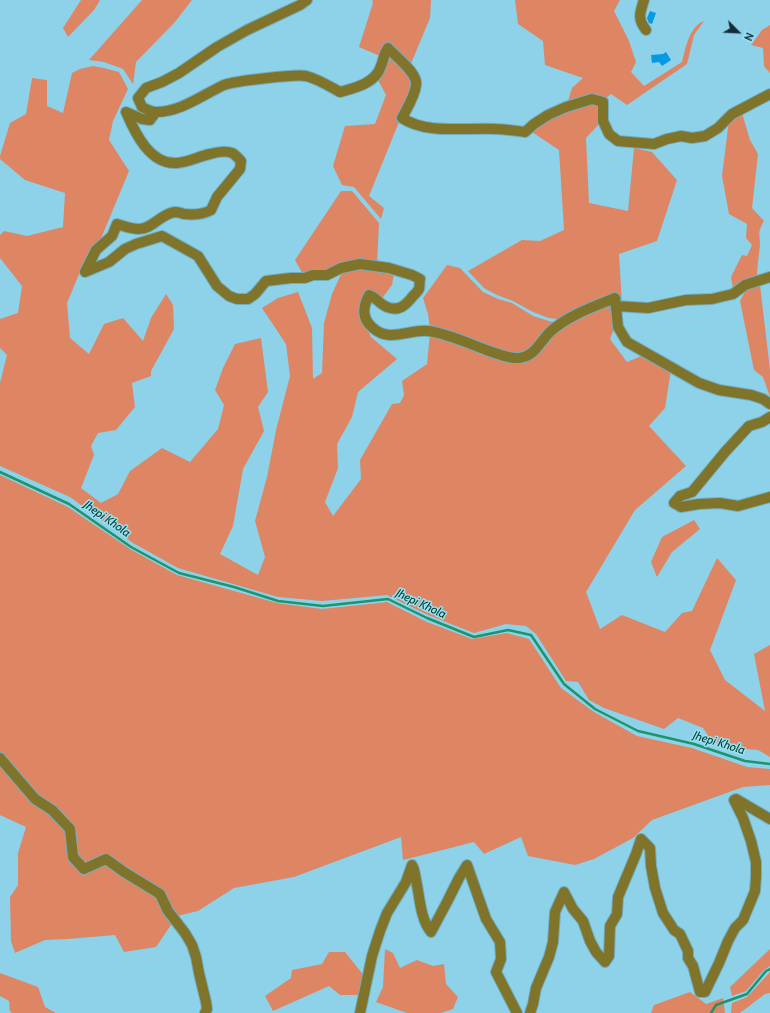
<!DOCTYPE html>
<style>
body{margin:0}
#map{position:relative;width:770px;height:1013px;overflow:hidden;background:#8dd2e9;font-family:Cabin,sans-serif}
canvas{display:block}
.north{position:absolute;left:718px;top:12px;width:40px;height:40px;-webkit-text-stroke:3px #9adff6;paint-order:stroke;rotate:114deg;font-size:11px;font-weight:700;line-height:16px;text-align:center;color:#122f38}
.north::after{content:'';display:block;margin:auto;width:14px;height:18px;background:#122f38;clip-path:polygon(50% 0,100% 100%,50% 72%,0 100%)}
</style>
<div id="map">
<canvas width="770" height="1013"></canvas>
<div class="north">N</div>
</div>
<script>
const g = document.querySelector('canvas').getContext('2d');
g.lineJoin = 'round';
function paint(path, color) { g.fillStyle = color; g.fill(path, 'evenodd'); }
function trace(path, color, width, dash) { g.strokeStyle = color; g.lineWidth = width; g.lineCap = dash ? 'butt' : 'round'; g.setLineDash(dash || []); g.stroke(path); }
function drawText(font, color, halo, rows, align = 'center') {
  g.font = font + ' Cabin,sans-serif'; g.lineWidth = 3; g.setLineDash([]); g.textBaseline = 'middle'; g.strokeStyle = halo; g.fillStyle = color; for (const [text, x, y, turn = 0] of rows) {
    g.save(); g.translate(x, y); g.rotate((+turn || 0) * Math.PI / 180); g.textAlign = isNaN(turn) ? turn : align; if (halo) g.strokeText(text, 0, 0); g.fillText(text, 0, 0); g.restore();
  }
}
paint(new Path2D(`
 M81 0H100L94 10 68 37 63 28Z
 M142 0H192L175 22 136 62 133 84 123 69 104 62 89 60Z
 M372 0H431L430 18 410 66 396 53 380 56 359 47 373 3Z
 M515 0H620L614 11 629 41 636 62 631 72 644 86 682 62C686 47 689 27 704 21L694 35 687 64 627 105 611 94 606 98 593 94 568 101 572 88 583 78 545 65 543 41 518 24Z
 M770 25V73L764 66 763 48 751 45 762 30Z
 M389 51 412 77 414 85 369 196 384 208 381 219 354 187 342 185 333 166 345 126 375 124 386 95 378 80Z
 M93 66 104 68 119 72 128 89 113 121 109 140 129 171 100 241 80 272 67 303 70 338 89 354 104 324 123 318 143 341 151 318 166 294 173 305 174 329 151 371V376L132 383 135 407 116 430 98 433 91 446 94 455 81 488 101 503 118 494 130 471 162 448 190 462 218 429 224 405 215 390 223 368 235 344 261 338 268 392 258 407 264 431 243 469 233 526 220 554 258 575 265 557 255 521 267 477 276 430 290 376 286 344 262 308 278 298 298 292 312 328 313 379 322 373 324 323 332 294 342 272 360 268 394 273 392 285 383 297H378L368 293 361 316 371 337 397 359 358 392 352 417 337 444 338 468 325 502 333 516 361 479 360 460 392 404 400 403 404 395 402 381 427 364 430 333 504 359 543 345 565 324 612 303 615 327 610 339 627 362 644 355 671 370 665 408 649 426 686 466 635 510 586 592 600 629 622 615 665 632 682 613 692 611 717 558 736 580 710 650 725 680 765 711 754 654 770 645V757L758 750 725 747 712 741 703 728 678 718 664 729 604 708 589 700 578 682 566 681 536 634 526 626 506 624 474 633 428 615 387 595 322 601 278 597 178 568 133 543 70 497 0 466V383L7 355 0 348V319L18 313 22 286 0 258V235L4 231 27 236 63 227 65 193 25 180 0 159V156L10 123 26 114 32 78 47 80V106L63 113 72 73 80 69Z
 M580 104H601L600 123 586 138 589 203 628 211 634 148 652 152 677 180 657 241 619 254 622 304 616 297 564 320 549 318 533 312 513 301 497 295 484 288 468 271 522 240 540 241 564 230 559 150 532 132 550 117Z
 M742 113 750 140 758 154 752 208 764 221C757 233 760 233 760 245 759 256 757 266 757 277L733 289 731 277 742 255 747 256 752 245 746 238 747 224 729 214 722 176 729 120Z
 M341 191H352L379 223 377 263 304 276 295 260Z
 M447 265 460 268 483 292 498 299 512 303 533 316 549 321 559 323 529 351 517 356 430 329 428 314 423 298Z
 M760 285 770 370V397L763 377 754 370 740 301 747 288Z
 M0 475 68 507 130 549 177 575 277 603 322 609 387 602 427 622 472 639 507 633 529 639 561 688 594 712 637 736 692 748 747 767 770 769V785L743 787 652 820 633 838 594 859 575 865 528 856 521 837 484 854 474 842 403 860 401 837 294 877 234 888 198 911 177 916 156 947 124 952 115 935 68 939 45 940 15 953 11 941 10 897 18 885V853L26 827 0 815Z
 M694 520 700 529 672 552 657 577 651 562 662 537Z
 M385 949 393 953 400 968 417 960 433 966 444 964 446 984 458 997 453 1009 441 1013H407L376 1002 383 987Z
 M770 949V966L764 970 746 991 732 996 730 987Z
 M329 952H345L365 977 362 995H340L329 986 273 1011 265 996 291 978 292 970 322 964Z
 M770 972V993L765 994 740 1013H731L732 1003 747 997Z
 M0 973 38 987 45 1007 56 1013H12L10 1011 9 1001 0 996Z
 M690 992 706 1004 723 998 725 1013H651L654 1005Z`), '#de8564');
trace(new Path2D(`
 M0 472 69 504 131 547 179 573 234 587 278 601 323 606 388 599 427 618 474 637 508 630 531 635 564 684 595 709 638 731 694 744 745 761 770 764
 M711 1013 716 1005 747 994 766 971 770 969`), '#1d946c', 2.5);
paint(new Path2D(`
 M650 11 656 13 652 24 649 23 647 18Z
 M666 52 671 60 662 66 659 62 652 63 651 55 663 54Z`), '#049ae4');
const minor = new Path2D(`
 M307 0 300 5 247 30 217 47 179 73 162 82 146 88 138 98 142 107C146 109 151 112 156 112 181 112 202 95 224 85 234 81 296 74 306 76 318 79 329 86 340 92 355 88 376 83 381 66 384 59 383 55 388 48 396 57 418 73 416 85 415 96 407 108 402 118 427 135 468 127 497 129 506 129 515 131 525 132L534 124 548 115 566 107 592 99 603 102V121L609 134 618 141 654 144 667 139 681 136 692 138 705 136 718 128 732 114 770 94
 M644 0C640 13 637 18 646 30
 M155 113 150 120 142 119 126 112C135 133 150 165 177 163 189 162 200 156 210 154 217 152 225 150 232 153 235 154 239 159 241 161L240 169 217 197 211 210C204 214 193 215 184 214 181 213 178 212 175 212 160 214 153 229 139 229 131 229 124 226 117 224L112 236 96 250 85 272 109 262 125 249 136 244 162 236 198 256 217 286 229 296 237 299H248L255 294 266 281 291 278H305L313 275H327L341 268 360 264 389 268 412 275 420 279C419 282 420 287 419 289 418 291 415 294 413 296 406 305 399 312 387 307 379 304 376 297 369 295 363 307 361 318 373 328 390 343 409 329 428 331 447 333 472 345 489 351 498 354 509 359 519 358 536 356 540 341 551 331 569 315 593 307 615 298L618 327 627 342 699 383 719 390 751 395 763 399 770 404
 M616 306 648 308 686 300 712 299 733 294 745 285 770 277
 M770 417 762 422 749 426 725 452 692 492 680 496 674 503 681 507 699 504 720 503 738 506 770 497
 M0 758 35 799 52 810 70 829 73 857 84 869 106 859 124 872 160 894 168 911 185 933 192 945 196 957 199 973 206 1002 207 1009 205 1013
 M360 1013 372 956 380 931 387 913 406 882 412 865C415 870 415 875 416 880 420 898 420 918 431 932L447 902 459 878 467 865 486 919 500 942 501 959 496 972 517 1013
 M530 1013 533 1004 536 988 549 957 553 942 555 912 564 892 573 909 583 921 590 941 596 952 605 962 609 956 610 926 617 914 618 897 636 854 641 839 650 848 651 866 655 888 663 913 674 930 680 934 688 951V958L693 966 700 992H705L719 963 728 941 735 928 743 920 755 891 756 877V862L751 841 743 818 734 800 736 799 770 819`);
trace(minor, '#72aec2', 12);
trace(minor, '#7f742a', 10);
drawText('italic 12px', '#003e26', '#9adff6', [
 ["Jhepi Khola",107,519,35],
 ["Jhepi Khola",421,604,25],
 ["Jhepi Khola",719,743,17]
]);
</script>
